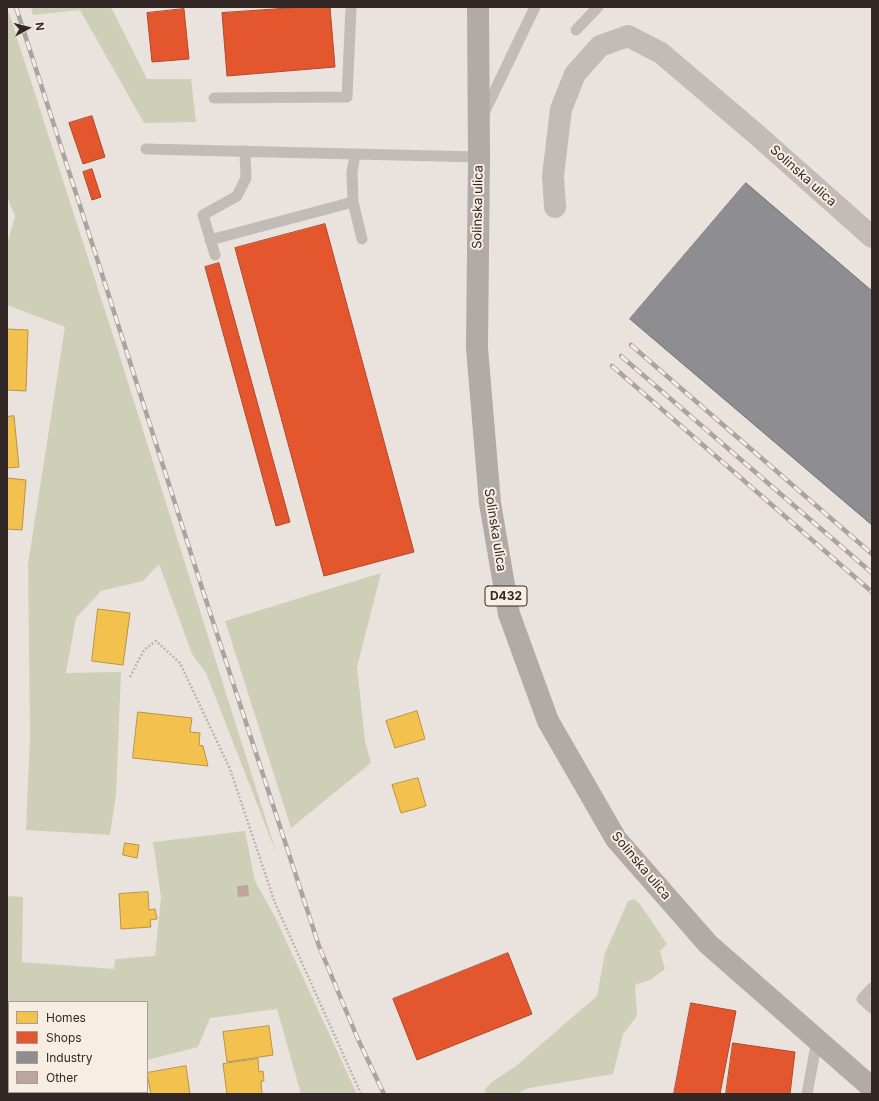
<!DOCTYPE html>
<style>
body{margin:0}
#map{position:relative;width:879px;height:1101px;overflow:hidden;background:#eae3dd;font-family:Inter,sans-serif}
canvas{display:block}
.frame{position:absolute;inset:0;border:8px solid #332825;pointer-events:none}
.legend{position:absolute;left:8px;top:1001px;width:140px;height:92px;box-sizing:border-box;background:#f8ede3;border:1px solid #a99e97;margin:0;padding:5px 7px;list-style:none;font-size:12px;color:#332825}
.legend li{display:flex;align-items:center;gap:8px;height:20px}
.legend b{width:20px;border:1px solid #a99e97}
.north{position:absolute;left:8px;top:8px;width:40px;height:40px;-webkit-text-stroke:3px #f8ede3;paint-order:stroke;rotate:83deg;font-size:11px;font-weight:700;line-height:16px;text-align:center;color:#332825}
.north::after{content:'';display:block;margin:auto;width:14px;height:18px;background:#332825;clip-path:polygon(50% 0,100% 100%,50% 72%,0 100%)}
</style>
<div id="map">
<canvas width="879" height="1101"></canvas>
<div class="frame"></div>
<ul class="legend">
<li><b style="height:11px;background:#f2c14e"></b>Homes</li>
<li><b style="height:11px;background:#e4572e"></b>Shops</li>
<li><b style="height:11px;background:#8d8d92"></b>Industry</li>
<li><b style="height:11px;background:#bda59f"></b>Other</li>
</ul>
<div class="north">N</div>
</div>
<script>
const g = document.querySelector('canvas').getContext('2d');
g.lineJoin = 'round';
function paint(path, color) { g.fillStyle = color; g.fill(path, 'evenodd'); }
function trace(path, color, width, dash) { g.strokeStyle = color; g.lineWidth = width; g.lineCap = dash ? 'butt' : 'round'; g.setLineDash(dash || []); g.stroke(path); }
function drawText(font, color, halo, rows, align = 'center') {
  g.font = font + ' Inter,sans-serif'; g.lineWidth = 4; g.setLineDash([]); g.textBaseline = 'middle'; g.strokeStyle = halo; g.fillStyle = color; for (const [text, x, y, turn = 0] of rows) {
    g.save(); g.translate(x, y); g.rotate((+turn || 0) * Math.PI / 180); g.textAlign = isNaN(turn) ? turn : align; if (halo) g.strokeText(text, 0, 0); g.fillText(text, 0, 0); g.restore();
  }
}
paint(new Path2D(`
 M7 7 119 354 277 855 206 673 192 654 159 564 143 581 101 591 76 618 66 673 121 672 116 795 110 835 26 830 30 736 28 564 65 327 7 305V245L15 216 7 197Z
 M31 7H111L147 79H191L196 122 144 123 80 10 33 15Z
 M381 573 357 667 365 741 371 763 291 828 225 621Z
 M245 831 255 881 275 917 357 1094H301L277 1009 210 1018 198 1047 147 1060V1002H9V1092H144V1094H7V896L23 897 22 962 114 969 115 959 155 956 161 897 153 842Z
 M634 899 640 904 667 944 660 951 665 969 650 980 635 985 637 1016 623 1034 613 1074 529 1088 516 1094H485V1089L492 1082 516 1066 597 996 605 953 628 901Z`), '#cdcfb7');
const homes = new Path2D(`
 M7 329 28 330 26 391 7 390Z
 M14 416 19 467 7 468V417Z
 M7 478 26 480 22 530 7 529Z
 M98 609 130 613 123 665 92 661Z
 M417 711 425 739 395 748 386 721Z
 M138 712 192 718 190 732 200 733 199 745 203 746 208 766 133 758Z
 M418 778 426 806 401 813 392 785Z
 M125 843 139 845 137 858 123 855Z
 M148 892 149 910 155 909 157 919 150 920 151 927 121 929 119 894Z
 M269 1026 273 1055 227 1062 223 1032Z
 M258 1059 259 1072 263 1071 264 1081H261L262 1094H227L223 1064Z
 M186 1066 190 1094H151L147 1073Z`);
paint(homes, '#f2c14e');
trace(homes, '#b99342', 1);
const shops = new Path2D(`
 M304 7H330L335 67 227 76 222 13Z
 M184 9 189 59 152 62 147 13Z
 M92 116 105 157 83 164 69 123Z
 M92 169 101 197 92 200 83 172Z
 M325 224 414 552 324 576 235 248Z
 M219 263 290 522 276 526 205 267Z
 M508 953 532 1014 417 1060 393 999Z
 M691 1003 736 1011 720 1094H674Z
 M733 1043 795 1052 790 1094H726Z`);
paint(shops, '#e4572e');
trace(shops, '#af492b', 1);
const industry = new Path2D(`
 M746 183 872 291V525L630 319Z`);
paint(industry, '#8d8d92');
trace(industry, '#726f71', 1);
paint(new Path2D(`
 M248 885 249 896 238 897 237 886Z`), '#bda59f');
trace(new Path2D(`
 M130 677 144 650 156 641 180 663 230 769 275 903 361 1094`), '#bcb4af', 2.5, [2, 2]);
trace(new Path2D(`
 M576 30 598 7
 M214 98 347 97 351 7
 M484 113 535 7
 M146 149 479 157
 M355 155 352 172 353 202 362 239
 M210 240 353 202
 M215 255 203 215 237 196 246 178 245 151
 M872 988 862 999 872 1008
 M807 1094 817 1040`), '#c3bbb7', 11);
trace(new Path2D(`
 M555 207 553 176 561 109 575 74 600 46 628 36 661 53 756 134 872 237`), '#c3bbb7', 22);
trace(new Path2D(`
 M478 7 479 157 477 348 490 503 509 614 548 721 616 839 708 944 872 1088`), '#b2aaa6', 22);
const rail = new Path2D(`
 M16 7 100 268 202 588 319 946 357 1037 384 1094
 M631 345 872 554
 M621 356 872 573
 M612 366 872 592`);
trace(rail, '#aaa4a1', 4.5);
trace(rail, '#f8ede3', 3, [9]);
for (const [x, y, w] of [
 [506,596,42]
]) { const box = new Path2D(); box.roundRect(x - w / 2, y - 10, w, 20, 3); g.fillStyle = '#f8ede3'; g.fill(box); trace(box, '#332825', 1); }
drawText('bold 12px', '#332825', null, [
 ["D432",506,596]
]);
drawText('13px', '#332825', '#f8ede3', [
 ["Solinska ulica",803,176,42],
 ["Solinska ulica",478,207,-89],
 ["Solinska ulica",495,530,81],
 ["Solinska ulica",641,866,50]
]);
</script>
